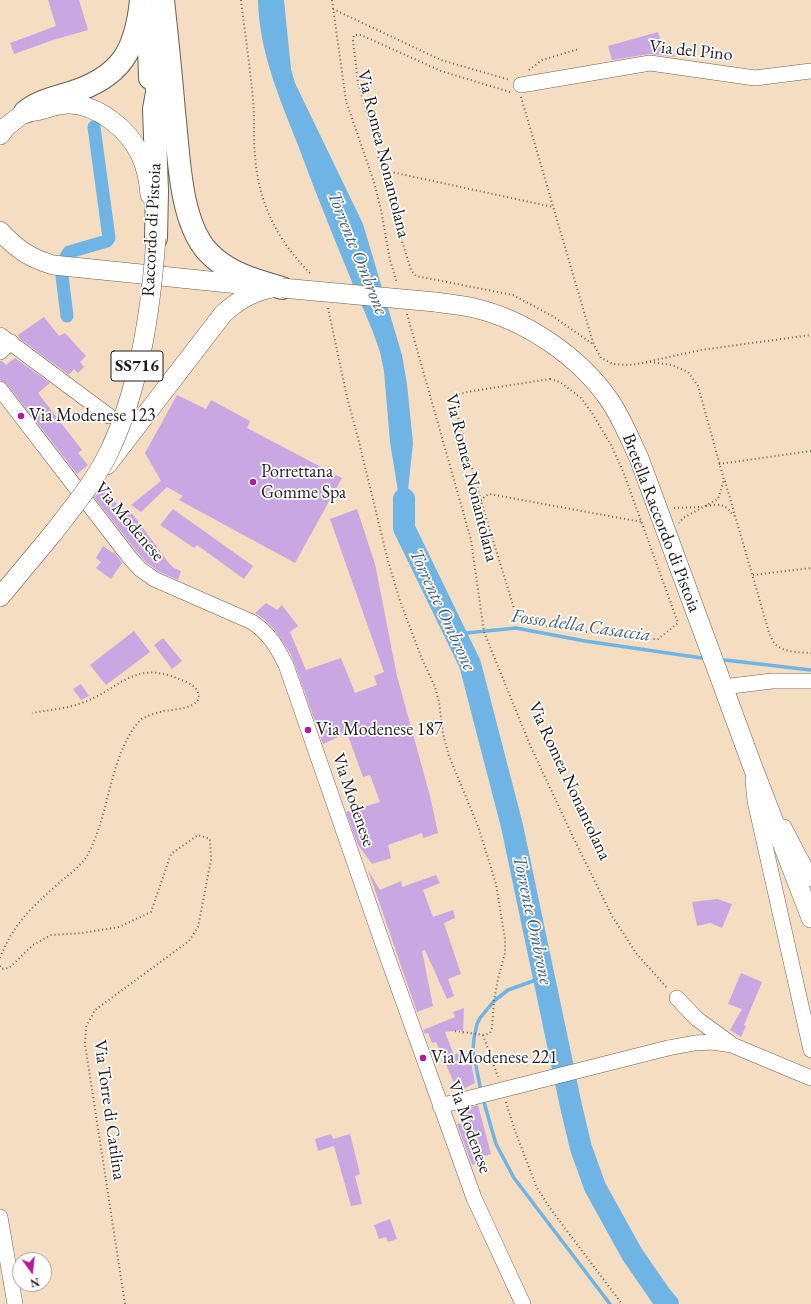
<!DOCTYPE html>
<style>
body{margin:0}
#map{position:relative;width:811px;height:1304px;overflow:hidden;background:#f5ddc1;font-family:"EB Garamond",serif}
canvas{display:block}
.north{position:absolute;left:12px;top:1252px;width:40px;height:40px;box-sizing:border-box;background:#fff;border:1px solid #a4a4a4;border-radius:50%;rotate:165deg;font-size:11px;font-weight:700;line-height:16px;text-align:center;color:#1c1c1c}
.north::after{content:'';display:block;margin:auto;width:14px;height:18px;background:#b5179e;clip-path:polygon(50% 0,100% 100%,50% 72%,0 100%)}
</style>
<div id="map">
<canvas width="811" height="1304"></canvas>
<div class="north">N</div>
</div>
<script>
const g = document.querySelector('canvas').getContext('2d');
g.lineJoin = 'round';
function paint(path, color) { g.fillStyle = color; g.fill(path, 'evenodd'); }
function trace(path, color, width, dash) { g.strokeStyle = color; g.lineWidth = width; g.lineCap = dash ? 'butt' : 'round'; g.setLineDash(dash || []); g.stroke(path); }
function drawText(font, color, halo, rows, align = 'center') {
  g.font = font + ' "EB Garamond",serif'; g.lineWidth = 3.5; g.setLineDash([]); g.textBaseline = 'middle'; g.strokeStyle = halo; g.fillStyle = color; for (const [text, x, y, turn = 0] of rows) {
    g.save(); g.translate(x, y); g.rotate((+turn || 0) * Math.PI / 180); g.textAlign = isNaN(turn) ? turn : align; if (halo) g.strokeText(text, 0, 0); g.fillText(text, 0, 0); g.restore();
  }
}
paint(new Path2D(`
 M258 0H284L291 69 295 83 363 224 402 355 407 384 413 443 404 528 390 442 384 371 380 352 373 332C346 268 320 205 296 140 278 95 259 49 258 0Z`), '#6eb4e5');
trace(new Path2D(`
 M456 634 516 628 585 641 702 658
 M725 660 811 670
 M481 1091 473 1051 474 1038 477 1024 480 1018 494 1001 508 990 544 977
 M483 1099 496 1144 514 1178 610 1304`), '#6eb4e5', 3.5);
trace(new Path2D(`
 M66 257 69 252 107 241 109 238 94 127
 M62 276 67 316`), '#6eb4e5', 13);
trace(new Path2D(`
 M404 499V528L470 664 512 826 571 1106 581 1148 595 1187 632 1254 661 1296 668 1304`), '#6eb4e5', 22);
paint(new Path2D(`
 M48 0H79L88 30 53 40 14 54 10 43 56 26Z
 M658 32 664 53 673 50 675 57 649 54 612 60 608 46Z
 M44 317 59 336 65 333 86 356 80 362 84 367 78 373 74 369 69 375 20 339 18 335Z
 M15 358 50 383 38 393 82 450 78 453 88 465 77 474 7 384 0 380V361H2L6 365Z
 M177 395 206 409 211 400 250 421 247 428 342 478 295 563 179 500 183 496 167 487 141 512 131 505 161 481 145 453Z
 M104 488 123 512 128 508 168 562 174 568 181 571 178 580 158 571 146 562 137 552 94 497Z
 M173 509 253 566 244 579 197 545 194 548 160 525Z
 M357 509 375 564 397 676 430 796 438 833 423 838 422 833 388 845 391 858 372 864 358 845 346 812 380 802 370 775 363 777 347 733 323 744 294 662 291 654 274 629 264 619 255 613 266 603 277 610 282 605 298 626 290 632 306 670 341 658 355 693 377 685 374 676 384 672 330 519Z
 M103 546 113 553 114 552 122 563 111 579 96 568 101 562 96 558Z
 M134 631 150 652 106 685 90 665Z
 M163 638 182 661 172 669 154 645Z
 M81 684 89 696 81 700 73 689Z
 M368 870 380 890 401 881 402 887 436 875 440 883 423 890 433 917 453 910 455 918 444 923 461 974 448 979 454 996 447 999 425 950 422 951 433 1006 417 1012Z
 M717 899 732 904 722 928 710 923 697 926 692 902Z
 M741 973 762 982 744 1025 746 1026 741 1037 730 1030 742 1009 728 1004Z
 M464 1008 463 1035 461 1030 445 1032 454 1055 458 1053 463 1066 471 1062 475 1083 458 1092 436 1042 432 1043 428 1033 425 1034 423 1030 455 1017 453 1012Z
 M478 1105 491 1154 479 1158 480 1162 472 1165 457 1124 464 1122 461 1110Z
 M331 1134 333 1139 350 1134 360 1174 355 1176 362 1204 351 1206 334 1146 318 1151 315 1139Z
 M390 1219 397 1239 388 1242 386 1237 379 1239 374 1225Z`), '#c9a7e3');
const minor = new Path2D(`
 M521 85 650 63 755 78 811 71
 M0 335 109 416
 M0 352 11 342
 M0 389 130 558 140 569 154 579 252 622C269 633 277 647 286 665L386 953 474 1198 523 1304
 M723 687 772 681H811
 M753 780 755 801 811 1050
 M784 827 811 879
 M677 998 697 1019 730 1043
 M668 1048 695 1043 712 1042 732 1045 811 1078
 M440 1106 474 1097
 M0 1217 15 1304`);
const major = new Path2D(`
 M0 135 6 127 25 112C40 113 54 103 70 104 98 105 128 129 140 154 146 166 149 181 150 195
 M0 231C16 249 30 258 53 265L258 286
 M435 302C448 304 461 305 474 308 526 320 580 357 610 401 622 419 630 439 639 458L752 765 811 918
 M107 465 223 314C236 302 251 292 269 289
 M0 597 54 532`);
const highway = new Path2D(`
 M163 0C167 37 171 74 174 112 179 153 179 219 207 251 227 273 254 280 282 288
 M148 12 150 78
 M25 112C38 101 55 98 70 93 121 77 136 51 141 0
 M156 238 157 191 154 109 157 93 156 62`);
trace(minor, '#686056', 16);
trace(major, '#686056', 20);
trace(highway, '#686056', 24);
trace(new Path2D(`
 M241 0C245 33 250 67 253 100 255 118 253 137 255 155 258 203 278 242 312 275
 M332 0 346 101 374 182 381 210 390 260 397 283
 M333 9 441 60 510 80
 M529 70 542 60 579 49
 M510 92 441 71 361 35H354L353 41 358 82 396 222 411 270 416 276 513 295 554 317 594 345
 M521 97 589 329 594 345 601 358 613 364 629 365 651 362 672 365 688 372 698 386 724 480 718 499 683 518 679 523
 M382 170 553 207
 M328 308 347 397 358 438 388 561 400 601 422 659 435 687 439 702 443 734 449 756 478 826 496 884 505 939V953L498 979 494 1001 492 1028 490 1033 485 1035 454 1031
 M407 314 471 540 484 632 530 745 574 839 612 916 636 953 668 989
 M646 362 701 350 811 335
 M550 379 560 382 581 398 592 413 611 445 623 471 678 623 658 639H638L523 623 517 618 481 501 453 399 459 394 472 391Z
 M719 464 811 451
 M725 481 768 629C769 633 771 637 773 641 780 653 799 652 811 653
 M481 501 484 497 489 494 642 522
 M706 506C721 504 724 503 734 516
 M674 508 701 507
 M753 575 811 568
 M0 958C13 924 32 907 59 883 68 875 80 867 87 856 109 816 108 768 133 729 136 725 139 721 143 718 149 715 157 713 163 711 172 710 204 708 198 693 196 685 186 682 179 679 132 659 119 691 79 704 64 709 48 710 32 713
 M0 966 2 969 9 968 33 945 51 935 82 933 119 927 151 912 171 854 198 835 210 839 211 860 198 927 189 941 95 1010 86 1027 85 1044 125 1304
 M483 1035 498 1077
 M506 1102 515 1131 537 1188 552 1211 622 1304`), '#686056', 2, [1, 3]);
trace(minor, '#fff', 15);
trace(major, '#fff', 19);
trace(highway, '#fff', 22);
const minorBridge = new Path2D(`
 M474 1097 668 1048`);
const majorBridge = new Path2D(`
 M282 288 435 302
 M54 532C73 507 95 481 109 452 140 387 151 309 156 238`);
trace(minorBridge, '#686056', 16, []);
trace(majorBridge, '#686056', 20, []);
trace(minorBridge, '#fff', 15);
trace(majorBridge, '#fff', 19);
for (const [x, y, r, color] of [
 [21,416,4,"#b5179e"],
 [253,482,4,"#b5179e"],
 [308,730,4,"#b5179e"],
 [423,1058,4,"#b5179e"]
]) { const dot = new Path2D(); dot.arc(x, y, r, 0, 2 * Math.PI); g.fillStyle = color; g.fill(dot); trace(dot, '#fff', 1.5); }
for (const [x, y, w] of [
 [137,366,52]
]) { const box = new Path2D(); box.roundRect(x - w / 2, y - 15, w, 30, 3); g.fillStyle = '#fff'; g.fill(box); trace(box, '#1c1c1c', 1); }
drawText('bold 17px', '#1c1c1c', null, [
 ["SS716",137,366]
]);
drawText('18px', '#1c1c1c', '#fff', [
 ["Via del Pino",691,51,6],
 ["Via Romea Nonantolana",383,154,76],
 ["Raccordo di Pistoia",152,230,-87],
 ["Via Romea Nonantolana",471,478,76],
 ["Via Modenese",129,522,50],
 ["Bretella Raccordo di Pistoia",661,523,69],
 ["Via Romea Nonantolana",569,781,65],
 ["Via Modenese",353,800,71],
 ["Via Torre di Catilina",109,1110,82],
 ["Via Modenese",469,1127,70]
]);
drawText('18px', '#1c1c1c', '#fff', [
 ["Via Modenese 123",29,416],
 ["Porrettana",261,472],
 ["Gomme Spa",261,493],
 ["Via Modenese 187",316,730],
 ["Via Modenese 221",431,1058]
], 'left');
drawText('italic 19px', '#416076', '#fff', [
 ["Torrente Ombrone",357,253,68],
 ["Torrente Ombrone",442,610,65],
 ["Fosso della Casaccia",581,626,8],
 ["Torrente Ombrone",532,920,78]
]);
</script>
